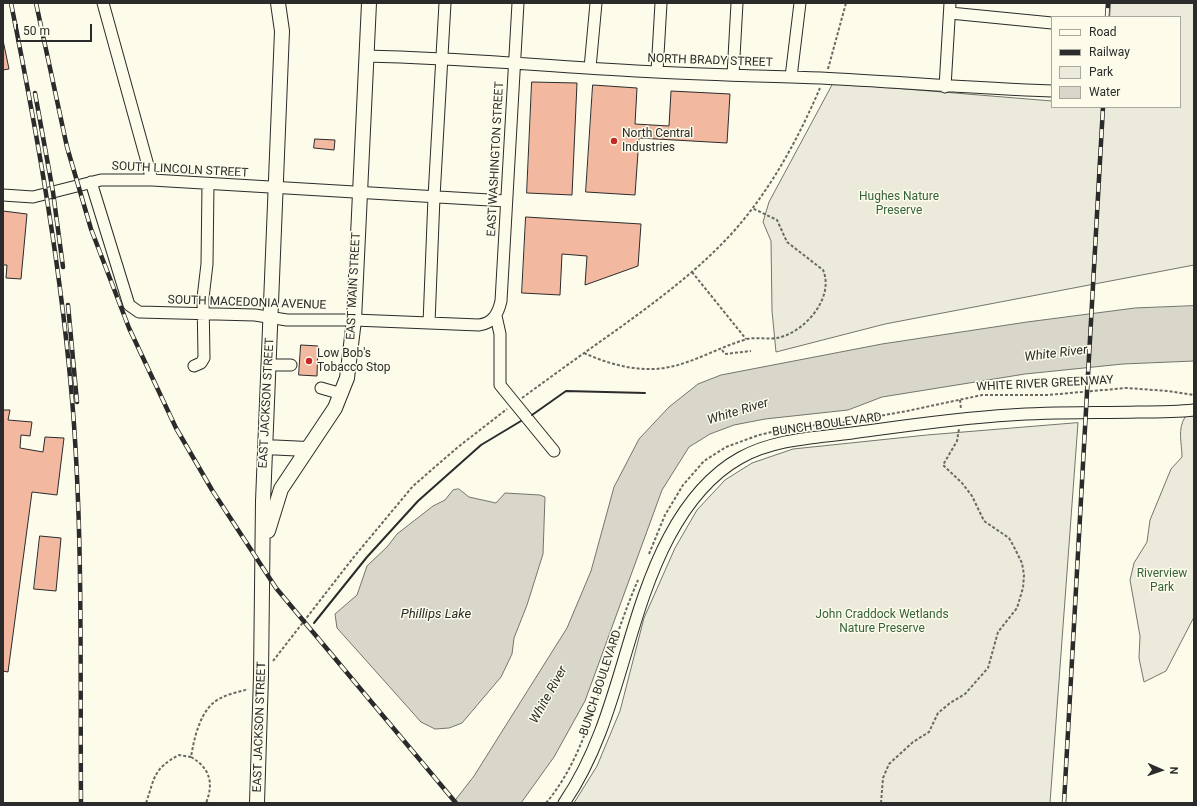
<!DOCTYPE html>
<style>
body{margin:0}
#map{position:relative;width:1197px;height:806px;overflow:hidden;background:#fdfbea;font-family:Roboto,sans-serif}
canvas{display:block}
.frame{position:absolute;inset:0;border:4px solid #2b2b2b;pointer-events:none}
.legend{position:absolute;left:1051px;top:16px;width:130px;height:92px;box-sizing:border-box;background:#fdfbea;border:1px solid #a9a89e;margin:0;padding:5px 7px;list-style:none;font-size:12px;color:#2b2b2b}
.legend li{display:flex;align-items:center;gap:8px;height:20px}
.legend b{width:20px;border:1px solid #a9a89e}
.north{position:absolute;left:1141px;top:750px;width:40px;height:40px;-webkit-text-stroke:3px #fdfbea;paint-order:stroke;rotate:92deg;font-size:11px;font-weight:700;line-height:16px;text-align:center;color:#2b2b2b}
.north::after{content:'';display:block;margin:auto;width:14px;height:18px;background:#2b2b2b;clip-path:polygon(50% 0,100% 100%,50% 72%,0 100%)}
.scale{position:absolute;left:16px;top:24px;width:76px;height:18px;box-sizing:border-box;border:2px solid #2b2b2b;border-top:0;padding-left:5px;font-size:12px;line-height:14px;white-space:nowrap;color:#2b2b2b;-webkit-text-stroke:3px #fdfbea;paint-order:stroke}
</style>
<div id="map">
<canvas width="1197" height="806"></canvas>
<div class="frame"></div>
<ul class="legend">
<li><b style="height:5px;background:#fdfbea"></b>Road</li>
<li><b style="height:5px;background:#2b2b2b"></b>Railway</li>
<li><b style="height:11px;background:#ecebdb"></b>Park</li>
<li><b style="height:11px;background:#d8d7c9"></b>Water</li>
</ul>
<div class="north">N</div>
<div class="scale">50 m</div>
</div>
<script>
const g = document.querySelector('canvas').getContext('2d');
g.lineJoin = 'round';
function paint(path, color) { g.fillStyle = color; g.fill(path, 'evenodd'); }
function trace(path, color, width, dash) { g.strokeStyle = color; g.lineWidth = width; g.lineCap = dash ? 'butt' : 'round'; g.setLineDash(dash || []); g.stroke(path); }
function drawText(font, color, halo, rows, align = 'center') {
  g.font = font + ' Roboto,sans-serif'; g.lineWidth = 3; g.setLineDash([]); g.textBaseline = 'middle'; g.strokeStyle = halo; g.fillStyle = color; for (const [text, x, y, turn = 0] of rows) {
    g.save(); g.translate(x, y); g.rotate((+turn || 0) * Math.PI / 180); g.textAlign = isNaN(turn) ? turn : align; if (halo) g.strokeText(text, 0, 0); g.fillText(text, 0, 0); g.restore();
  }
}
const green = new Path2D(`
 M1111 3H1194V265L885 324 776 352 772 311 771 241 763 222 769 202 833 83 1052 101V107H1180V17H1110Z
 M1194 416V617L1166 671 1144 682 1139 658 1140 636 1130 580 1134 563 1147 542 1150 520 1171 469 1182 457C1182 443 1177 430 1185 417Z
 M1078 423 1050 803H574L597 766 620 711 644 618 675 548 697 510 725 480 752 463 793 449 927 435Z`);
paint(green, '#ecebdb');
trace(green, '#74746e', 1);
const water = new Path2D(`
 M1194 306V361L1123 364 1025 374 882 397 848 410 765 419 734 425 710 434 689 447 662 490 585 701 554 757 521 803H453L474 776 567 628 591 571 614 487 639 439 669 407 698 384 721 375 882 344 1027 322 1135 308Z
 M459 489 469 497 496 503 505 493 540 495 545 497 543 554 527 605 514 638 512 654 501 677 462 723 449 728 435 729 421 722 346 638 337 628 335 614 357 595 367 566 387 547 397 534 433 506 445 500 453 490Z`);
paint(water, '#d8d7c9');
trace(water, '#74746e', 1);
const building = new Path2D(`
 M3 40 9 69 3 70Z
 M532 82 577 83 572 195 527 193Z
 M593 85 637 88 635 124 669 126 671 91 730 94 727 143 639 138 635 195 586 192Z
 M315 139 335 140 334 150 314 148Z
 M3 211 27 214 21 279 6 278 7 265H3Z
 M526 217 641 224 638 266 585 285 587 256 562 254 560 295 522 293Z
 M301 345 318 346 317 376 299 375Z
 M3 410H10L8 420 32 422 30 436 21 435 20 448 43 452 45 437 64 438 57 495 32 492 8 672 3 671Z
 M40 536 61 538 56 591 34 589Z`);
paint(building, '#f2b8a0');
trace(building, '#2b2b2b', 1);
const minor = new Path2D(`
 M103 3 152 180
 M950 13 1052 23
 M366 56C463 58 559 67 656 72 711 75 766 76 821 78 898 82 975 88 1052 91
 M590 68 596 3
 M657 72 661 3
 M733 75 737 3
 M791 77 800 3
 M945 87 950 3
 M91 182 129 305 139 312 255 315 287 320H354L479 325C493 323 498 314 501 301L518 3
 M3 195 33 197 101 180H152L506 201
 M496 316 500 334V385L554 451
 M429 323 434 197 445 3
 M269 365H291
 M194 366 201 363 204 358 203 298 207 264 208 184
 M321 388 342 394
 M564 803C619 723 624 622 669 537 686 505 708 476 740 458 774 439 814 438 852 433 904 426 957 418 1010 415 1052 412 1096 413 1138 412 1157 412 1176 412 1194 410`);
const major = new Path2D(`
 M265 447 307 449
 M268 531 281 489 335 408 347 378 354 320 369 3
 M257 803 261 676 263 501 282 31 278 3`);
trace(minor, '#2b2b2b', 13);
trace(major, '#2b2b2b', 16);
trace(new Path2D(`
 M828 69 846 3
 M692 272 746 339
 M722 350 725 354 751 351
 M584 353C606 363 630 370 655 369 687 367 714 349 744 340 755 336 766 340 777 338 804 333 835 298 823 270L787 242 777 220 752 208
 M522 398C552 376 581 355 611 334 654 303 698 271 734 231 771 189 798 139 820 88
 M960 400 961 409
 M649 554 665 515 683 485 704 461 726 447 759 435 789 428 845 422 907 411 982 395H1048L1126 388 1168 391 1194 395
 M273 661 353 558 413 486 458 447 507 409
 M191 757C210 768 214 783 206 803
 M146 803C155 777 153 769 179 755L191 757C194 739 200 709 219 699 227 694 239 692 248 689
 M546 803C579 764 592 714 607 667 616 637 626 608 638 580
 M881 803 883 778 889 764 913 742 929 732 938 713 950 703 965 694 988 668 998 632 1017 608 1023 588 1024 575 1022 563 1013 545 1009 538 984 521 972 496 962 483 943 465 957 441 959 429`), '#6a6964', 2, [3, 2]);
trace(minor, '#fdfbea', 11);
trace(major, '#fdfbea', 14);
const rail = new Path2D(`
 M11 3C38 138 62 273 73 411 83 541 80 672 81 803
 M36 3 67 147 91 229 129 328 176 428 212 490 276 588 456 803
 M1107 17 1108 3
 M35 93 53 192 63 267
 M68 305 77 402
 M1064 803 1103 107`);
trace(rail, '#2b2b2b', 4.5);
trace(rail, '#fdfbea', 3, [9]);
trace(new Path2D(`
 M532 415 566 391 645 393
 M314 623 367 557 418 501 481 445 521 421`), '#2b2b2b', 2);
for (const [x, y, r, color] of [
 [614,141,4,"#c62828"],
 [309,361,4,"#c62828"]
]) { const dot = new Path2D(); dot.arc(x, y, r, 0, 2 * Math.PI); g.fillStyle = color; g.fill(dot); trace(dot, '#fdfbea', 1.5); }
drawText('12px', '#2b2b2b', '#fdfbea', [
 ["NORTH BRADY STREET",710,61,2],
 ["EAST WASHINGTON STREET",496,159,-87],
 ["SOUTH LINCOLN STREET",180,170,3],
 ["EAST MAIN STREET",354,286,-87],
 ["SOUTH MACEDONIA AVENUE",247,303,2],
 ["WHITE RIVER GREENWAY",1045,384,-3],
 ["EAST JACKSON STREET",267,403,-87],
 ["BUNCH BOULEVARD",827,425,-8],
 ["BUNCH BOULEVARD",601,683,-72],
 ["EAST JACKSON STREET",260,727,-88]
]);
drawText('12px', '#2b2b2b', '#fdfbea', [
 ["North Central",622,134],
 ["Industries",622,148],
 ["Low Bob's",317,354],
 ["Tobacco Stop",317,368]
], 'left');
drawText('12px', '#34623c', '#fdfbea', [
 ["Hughes Nature",899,197],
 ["Preserve",899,211],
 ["Riverview",1162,574],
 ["Park",1162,588],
 ["John Craddock Wetlands",882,615],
 ["Nature Preserve",882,629]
]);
drawText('italic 13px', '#2b2b2b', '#fdfbea', [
 ["White River",1056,354,-7],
 ["White River",738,412,-17],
 ["Phillips Lake",436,615],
 ["White River",549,695,-61]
]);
</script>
